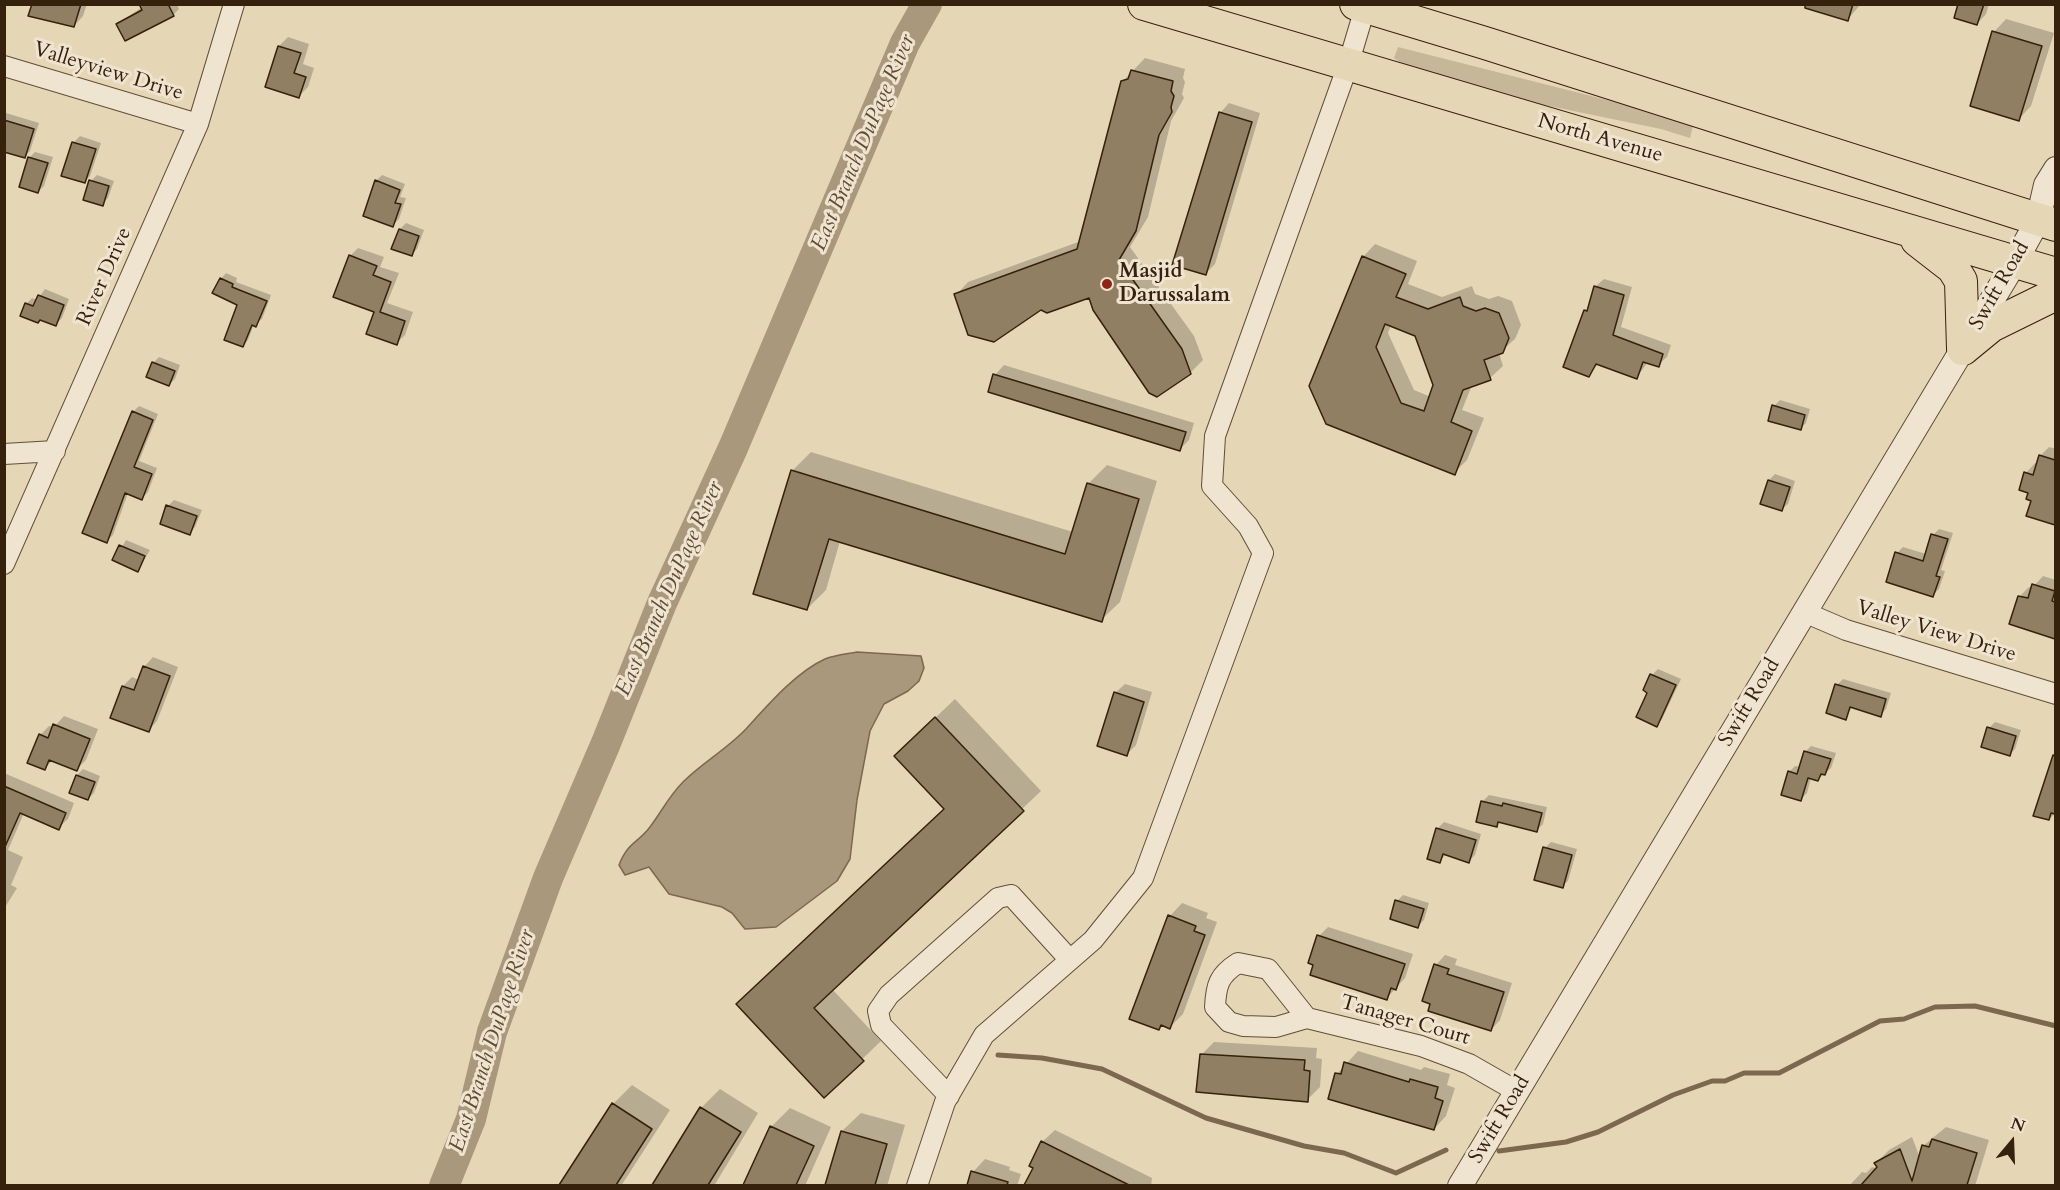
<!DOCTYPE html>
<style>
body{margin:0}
#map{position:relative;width:2060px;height:1190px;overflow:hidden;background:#e5d6b6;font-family:Cardo,serif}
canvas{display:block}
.frame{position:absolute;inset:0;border:6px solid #36210c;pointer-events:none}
.north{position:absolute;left:1982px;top:1112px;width:60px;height:60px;-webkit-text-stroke:4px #eee4d0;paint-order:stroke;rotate:19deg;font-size:16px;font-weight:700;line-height:24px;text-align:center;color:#36210c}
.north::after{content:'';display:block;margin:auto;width:21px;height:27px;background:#36210c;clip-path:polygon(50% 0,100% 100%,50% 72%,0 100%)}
</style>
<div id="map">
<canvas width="2060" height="1190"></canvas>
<div class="frame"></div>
<div class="north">N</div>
</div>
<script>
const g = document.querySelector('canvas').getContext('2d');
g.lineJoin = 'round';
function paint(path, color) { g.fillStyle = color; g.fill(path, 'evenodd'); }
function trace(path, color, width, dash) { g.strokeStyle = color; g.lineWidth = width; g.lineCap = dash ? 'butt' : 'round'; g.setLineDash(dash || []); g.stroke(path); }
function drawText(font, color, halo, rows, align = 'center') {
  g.font = font + ' Cardo,serif'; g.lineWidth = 6; g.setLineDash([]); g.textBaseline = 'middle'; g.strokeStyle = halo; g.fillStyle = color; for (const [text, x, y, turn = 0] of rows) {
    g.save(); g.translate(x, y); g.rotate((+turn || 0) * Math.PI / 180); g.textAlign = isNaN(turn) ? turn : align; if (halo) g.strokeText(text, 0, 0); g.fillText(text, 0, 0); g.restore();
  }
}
paint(new Path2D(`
 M1398 47 1694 122 1690 138 1661 129 1515 99 1405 66 1394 58Z`), '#c7b799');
const water = new Path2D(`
 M857 652 921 656 924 668 919 681 908 691 884 704 870 731 857 800 850 859 837 881 776 927 745 929 732 913 722 907 669 894 649 867 625 875 619 865C628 842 638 843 650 827 662 811 669 796 683 782 702 763 727 749 746 729 767 706 796 672 825 659 835 655 847 654 857 652Z`);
paint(water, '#aa987c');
trace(water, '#7c684f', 1.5);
paint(new Path2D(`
 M33 4H87L83 16 74 26Z
 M147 4H177L179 9 173 15 117 24Z
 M1798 4H1861L1848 19Z
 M1960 4H1989L1986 14 1977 24Z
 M2006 19 2054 33 2031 106 2019 119 1994 32Z
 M288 37 309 44 303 64 314 68 308 87 299 96 279 46Z
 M1145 58 1185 69 1183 78 1185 82 1182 94 1184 98 1171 121 1148 217 1130 247 1194 336 1203 360 1190 373 1090 296 1041 308 956 295 968 282 1081 241 1122 82Z
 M1229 103 1260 113 1215 264 1205 274 1220 113Z
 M6 113 39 123 30 151 24 157 4 151Z
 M80 136 101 143 90 176 84 182 63 175 74 142Z
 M35 152 53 157 44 186 38 192 29 158Z
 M97 175 114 181 108 198 102 204 91 181Z
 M382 175 405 184 400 197 406 198 399 219 393 225 376 181Z
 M406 223 424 230 417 249 411 255 393 248 400 229Z
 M1375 244 1417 261 1408 284 1442 297 1472 286 1475 294 1489 299 1498 296 1512 301 1521 325 1515 339 1499 353 1503 366 1490 378 1472 385 1462 410 1484 418 1467 460 1454 473 1327 422 1363 257ZM1391 325 1417 334 1435 385 1431 397 1414 390 1388 333Z
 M358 248 384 257 380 267 399 273 387 303 413 312 405 335 397 343 376 311 350 256Z
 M226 273 237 278 236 282 271 295 262 319 254 324 248 340 243 346 239 304 221 279Z
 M1604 279 1632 287 1621 327 1671 345 1667 357 1658 365 1648 362 1637 377 1599 363 1589 375 1586 311 1590 306 1595 287Z
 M45 289 69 299 62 318 56 324 41 318 26 304 32 298 37 300Z
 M159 357 180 365 175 379 169 385 153 363Z
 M1004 365 1194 423 1189 440 1179 450 995 375Z
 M1780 400 1810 409 1806 423 1800 429 1774 406Z
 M139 406 158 414 139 461 157 468 148 492 142 498 128 493 113 535 107 541 133 412Z
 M2049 447 2056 449V524L2028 515 2033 500 2026 473 2035 463 2038 464 2040 456Z
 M811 452 1073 532 1088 484 1107 465 1157 481 1120 602 1101 620 840 541 826 590 807 609 792 471Z
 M1775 474 1795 481 1788 504 1782 509 1762 503 1769 480Z
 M174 500 202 510 195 527 189 533 161 523 168 506Z
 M1939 529 1953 533 1941 570 1945 571 1939 589 1933 595 1897 553 1903 547 1926 554 1933 535Z
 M126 540 150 550 138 570 114 560Z
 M2043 576 2056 580V637L2011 624 2020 596 2029 587 2032 588Z
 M153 657 178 667 157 721 148 731 123 686 132 677 139 680 144 667Z
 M1658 669 1681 679 1662 719 1656 725 1652 675Z
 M1843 679 1891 693 1886 709 1880 715 1853 706 1845 718 1837 685Z
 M1125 684 1152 692 1136 745 1127 754 1115 693Z
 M955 699 1041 791 832 989 881 1041 824 1096 757 986 946 808 915 737Z
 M64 716 98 729 86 760 77 769 53 760 45 768 40 735 49 726 54 727Z
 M1995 722 2021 730 2015 749 2009 755 1989 728Z
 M1811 746 1836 753 1831 768 1818 779 1811 778 1807 793 1801 799 1789 772 1795 766 1801 767 1805 752Z
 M2056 765V813L2049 819V771Z
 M83 769 100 776 94 793 88 799 77 775Z
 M4 773 74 803 68 819 58 828 24 813 8 850 23 857 11 885 17 888 4 909Z
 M1489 795 1547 807 1543 824 1537 830 1501 821 1496 826 1478 821 1483 801Z
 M1444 822 1481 834 1475 855 1469 861 1446 854 1440 861 1429 858 1438 828Z
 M1551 842 1577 849 1568 881 1562 886 1545 848Z
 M1403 895 1429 903 1424 920 1418 926 1397 901Z
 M1182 903 1208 913 1206 918 1217 922 1183 1014 1170 1027 1163 1024 1158 1029 1170 916Z
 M1328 927 1413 954 1405 978 1387 998 1319 936Z
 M1445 955 1457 959 1455 965 1512 983 1500 1020 1491 1030 1436 965Z
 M1214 1042 1317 1048 1316 1058 1322 1059 1320 1087 1307 1100 1201 1055Z
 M1358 1051 1421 1070 1424 1067 1450 1074 1447 1085 1455 1088 1446 1116 1434 1129 1337 1074Z
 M632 1085 670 1110 621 1186H561L613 1104Z
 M720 1089 758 1113 714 1186H653L701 1108Z
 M790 1108 831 1127 805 1186H745L771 1127Z
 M861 1113 905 1125 887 1186H826L842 1131Z
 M1946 1127 1989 1140 1975 1186H1849L1862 1172 1866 1173 1872 1167 1879 1169 1876 1163 1889 1150 1912 1137 1920 1158 1923 1146Z
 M1055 1130 1152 1178 1151 1186H1132L1045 1142V1145L1126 1186H1043L1029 1179 1042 1142Z
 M985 1159 1010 1167 1009 1170 1021 1174 1017 1186H968L973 1172Z`), '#0003');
trace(new Path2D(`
 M998 1055 1042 1058 1102 1069 1206 1118 1304 1146 1344 1153 1396 1173 1446 1150
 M1499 1151 1566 1142 1598 1132 1673 1095 1712 1081H1725L1744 1073H1779L1880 1021 1904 1019 1935 1007 1975 1006 2056 1026`), '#7c684f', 5);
trace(new Path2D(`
 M444 1186 471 1119 492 1032 548 878 606 743 662 603 733 448 905 43 927 4`), '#aa987c', 30);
const building = new Path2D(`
 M32 4H81L74 27 28 16Z
 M139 4H168L174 16 125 41 116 24 142 10Z
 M1805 4H1853L1848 21 1805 8Z
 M1958 4H1984L1977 25 1954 18Z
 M1992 31 2042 46 2019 121 1970 106Z
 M278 46 301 53 294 73 306 77 299 98 265 87Z
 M1131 70 1173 81 1171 91 1174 96 1171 107 1172 112 1159 135 1136 231 1119 260 1182 349 1191 374 1157 397 1149 393 1093 310 1089 298 1047 313 1041 310 994 342 968 335 954 294 1077 249 1121 81 1128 79Z
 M1219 112 1252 122 1206 275 1172 265Z
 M4 120 34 129 25 158 4 152Z
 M72 142 96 149 85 183 61 176Z
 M28 157 48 163 38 193 19 187Z
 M89 180 109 186 103 206 83 200Z
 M375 180 400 190 395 203 401 204 393 227 363 216Z
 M399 229 419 236 412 256 391 249Z
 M349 255 377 266 373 275 391 282 380 312 405 321 397 345 366 334 374 312 333 297Z
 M1362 256 1406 274 1396 297 1428 309 1460 297 1463 306 1476 311 1485 308 1499 313 1509 338 1503 353 1484 360 1491 380 1463 390 1451 422 1472 431 1455 475 1326 424 1309 386ZM1385 324 1415 336 1433 385 1424 411 1401 403 1376 347Z
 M220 278 233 284 232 287 267 301 256 327 252 325 243 347 224 340 237 305 212 293Z
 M1594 286 1624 295 1613 335 1663 354 1659 367 1643 362 1637 379 1596 364 1589 377 1563 367 1584 310 1587 311Z
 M38 295 64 305 56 326 40 320 38 323 20 316 25 303 33 306Z
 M152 362 175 371 169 386 146 377Z
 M993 374 1186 432 1180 451 988 392Z
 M1772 405 1805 415 1801 430 1768 421Z
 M132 411 153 420 134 467 152 474 142 500 125 493 107 543 82 533Z
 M2039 455 2055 460V525L2026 516 2031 501 2026 499 2028 493 2019 490 2024 472 2033 475Z
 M791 470 1065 554 1087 483 1139 499 1102 622 829 539 807 610 753 594Z
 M1768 480 1790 487 1782 511 1760 504Z
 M166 505 197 516 190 535 160 524Z
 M1931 534 1948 539 1936 576 1940 577 1933 597 1886 582 1895 552 1923 561Z
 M119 545 145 556 138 572 112 560Z
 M2032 584 2055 591 2052 601 2055 602V639L2009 624 2018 596 2028 598Z
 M143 666 170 676 149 732 110 718 122 686 134 690Z
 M1650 674 1676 685 1657 727 1636 717 1647 693 1643 690Z
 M1835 684 1886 699 1881 717 1850 707 1846 720 1826 713Z
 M1114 692 1144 702 1127 756 1097 746Z
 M935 717 1024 811 814 1008 864 1061 824 1098 736 1004 944 809 894 756Z
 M53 724 90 739 77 771 49 760 45 770 27 763 39 734 48 738Z
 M1987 727 2016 736 2010 756 1981 747Z
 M1804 751 1831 759 1825 775 1821 774 1818 781 1808 778 1801 801 1781 795 1788 771 1797 774Z
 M2053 755 2055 756V814L2051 813 2049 820 2033 816Z
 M76 775 95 782 88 800 69 793Z
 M4 786 66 813 59 830 20 813 4 849Z
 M1481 801 1502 806 1503 803 1542 813 1537 832 1498 822 1497 827 1476 822Z
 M1436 828 1476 840 1469 863 1443 854 1440 863 1427 859Z
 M1543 847 1572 855 1563 888 1534 880Z
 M1395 900 1424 909 1418 928 1390 919Z
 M1168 915 1196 926 1194 931 1205 935 1170 1029 1161 1025 1159 1030 1129 1019Z
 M1317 935 1405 964 1396 990 1391 988 1387 1000 1310 975 1313 965 1308 963Z
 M1434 964 1449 969 1447 974 1504 992 1491 1031 1428 1011 1430 1004 1422 1001Z
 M1200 1054 1305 1060 1304 1070 1310 1071 1308 1102 1196 1092Z
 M1344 1062 1409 1082 1410 1079 1438 1087 1435 1098 1443 1101 1434 1130 1328 1099 1335 1073 1341 1074Z
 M612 1103 652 1129 616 1185H559Z
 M700 1107 741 1132 708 1185H652Z
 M770 1126 814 1146 796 1185H743Z
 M841 1131 887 1144 875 1185H825Z
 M1932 1139 1977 1153 1967 1185H1861L1877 1167 1874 1163 1900 1149 1912 1181 1922 1145 1929 1147Z
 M1041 1141 1129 1185H1024L1033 1168 1029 1166Z
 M971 1171 1008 1182 1007 1185H967Z`);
paint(building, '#917f64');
trace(building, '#36210c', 1.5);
const minor = new Path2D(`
 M4 66 198 124
 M4 454 55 451
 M4 564 198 124 234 4
 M1804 612 1846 630 2056 694
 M1307 1018 1268 969 1238 963C1219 975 1216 985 1215 1007L1229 1022 1243 1026 1276 1027 1307 1018 1421 1046 1469 1064 1518 1092
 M949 1096 881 1025 878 1011 889 995 998 898 1011 895 1070 960
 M917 1186 945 1102 984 1035 1093 940 1143 878 1263 553 1248 526 1212 486 1215 436 1348 65 1365 8`);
const tertiary = new Path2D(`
 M1460 1186 2015 262 2038 220 2046 185 2056 169`);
const primary = new Path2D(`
 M1144 4 2056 274
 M1356 4 1485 43 2056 225
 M1917 240 1953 268 1961 281 1963 349
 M1963 349 1991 326 2056 294`);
trace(minor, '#624e36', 22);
trace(tertiary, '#624e36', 26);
trace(primary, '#36210c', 34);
trace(minor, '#eee4d0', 20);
trace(tertiary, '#eee4d0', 24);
trace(primary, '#e5d6b6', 32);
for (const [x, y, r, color] of [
 [1107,284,6,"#8f2418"]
]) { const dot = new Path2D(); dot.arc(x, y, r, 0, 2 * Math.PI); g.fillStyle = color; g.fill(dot); trace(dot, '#eee4d0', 2); }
drawText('21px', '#36210c', '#eee4d0', [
 ["Valleyview Drive",108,72,17],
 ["North Avenue",1600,139,16],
 ["River Drive",105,277,-66],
 ["Swift Road",2000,286,-60],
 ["Valley View Drive",1936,632,17],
 ["Swift Road",1750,703,-59],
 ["Tanager Court",1405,1021,16],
 ["Swift Road",1500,1120,-59]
]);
drawText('bold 21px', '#36210c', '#eee4d0', [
 ["Masjid",1119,272],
 ["Darussalam",1119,296]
], 'left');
drawText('italic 22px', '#5f4b33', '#eee4d0', [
 ["East Branch DuPage River",864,143,-67],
 ["East Branch DuPage River",670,589,-66],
 ["East Branch DuPage River",493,1041,-72]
]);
</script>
